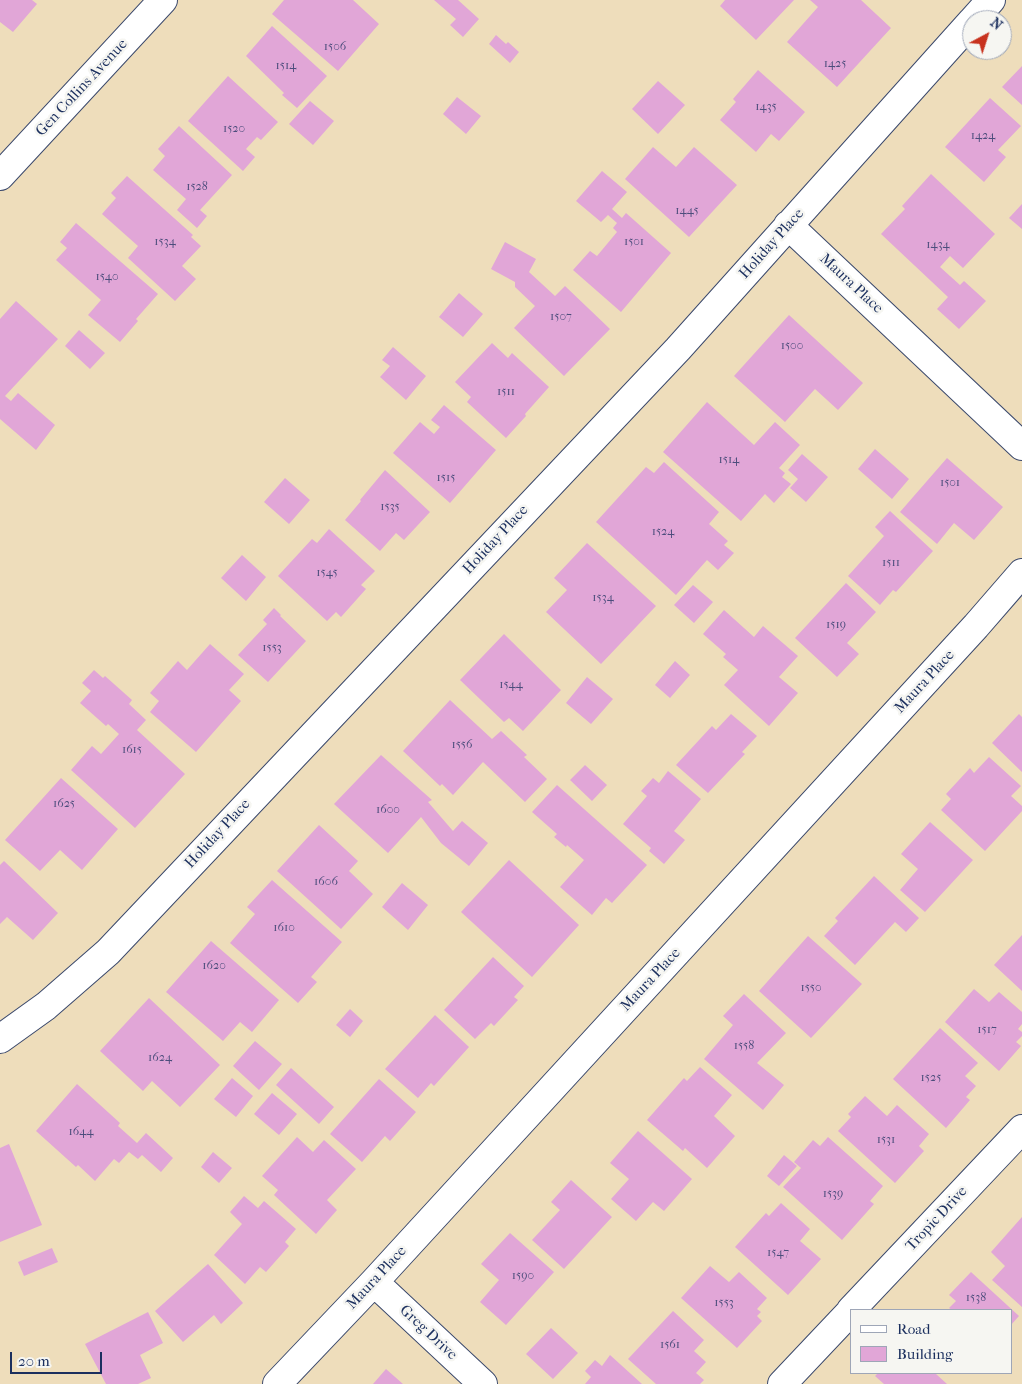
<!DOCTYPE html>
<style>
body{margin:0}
#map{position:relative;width:1022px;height:1384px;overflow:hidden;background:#edb;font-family:"IM FELL French Canon",serif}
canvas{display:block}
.legend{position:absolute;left:850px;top:1309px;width:162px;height:65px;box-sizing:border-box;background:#f6f6f2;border:1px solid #9ea6b7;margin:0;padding:6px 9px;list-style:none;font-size:15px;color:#1b2f5e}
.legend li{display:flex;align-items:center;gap:10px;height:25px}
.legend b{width:25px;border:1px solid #9ea6b7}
.north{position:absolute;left:962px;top:10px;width:50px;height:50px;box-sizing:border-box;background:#f6f6f2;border:1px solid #9ea6b7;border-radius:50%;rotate:40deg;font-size:14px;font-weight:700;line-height:20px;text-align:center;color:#1b2f5e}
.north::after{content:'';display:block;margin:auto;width:18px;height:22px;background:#c8321e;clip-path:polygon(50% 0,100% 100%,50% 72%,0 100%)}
.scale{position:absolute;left:10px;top:1352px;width:92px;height:22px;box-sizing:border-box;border:2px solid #1b2f5e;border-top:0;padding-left:6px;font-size:15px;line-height:18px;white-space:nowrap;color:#1b2f5e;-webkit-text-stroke:4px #f6f6f2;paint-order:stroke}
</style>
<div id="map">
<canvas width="1022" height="1384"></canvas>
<ul class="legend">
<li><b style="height:6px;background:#fff"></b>Road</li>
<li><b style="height:14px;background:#e1a6d7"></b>Building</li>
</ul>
<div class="north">N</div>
<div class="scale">20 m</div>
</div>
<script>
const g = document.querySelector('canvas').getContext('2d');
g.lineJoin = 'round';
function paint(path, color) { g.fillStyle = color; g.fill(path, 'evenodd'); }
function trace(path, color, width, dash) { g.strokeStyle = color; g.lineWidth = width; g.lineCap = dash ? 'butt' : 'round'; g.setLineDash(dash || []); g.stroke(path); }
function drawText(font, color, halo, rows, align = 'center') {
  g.font = font + ' "IM FELL French Canon",serif'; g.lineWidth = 5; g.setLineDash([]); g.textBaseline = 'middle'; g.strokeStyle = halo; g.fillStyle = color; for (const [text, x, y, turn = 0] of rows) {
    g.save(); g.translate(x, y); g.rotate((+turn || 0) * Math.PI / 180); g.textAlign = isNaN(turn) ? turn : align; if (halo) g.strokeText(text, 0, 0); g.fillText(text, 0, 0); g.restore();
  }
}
paint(new Path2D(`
 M0 0H32L37 4 13 32 0 22Z
 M284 0H353L379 24 338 71 272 14Z
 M434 0H458L479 19 463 37 450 25 456 19Z
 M725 0H794L756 40 720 6Z
 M810 0H861L891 28 837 87 787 42 818 7Z
 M272 26 327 76 297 108 282 95 284 93 246 56Z
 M496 35 506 44 508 42 519 52 510 63 489 44Z
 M1022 66V105L1002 87Z
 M758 70 805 112 779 141 771 134 756 152 720 120 736 102 733 99Z
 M228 76 278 122 261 140 257 137 246 149 255 157 243 171 188 121Z
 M658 81 685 105 658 134 632 109Z
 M457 97 481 116 466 134 443 114Z
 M990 98 1021 126 998 150 1006 157 984 182 945 147Z
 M310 101 334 121 313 145 289 124Z
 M179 126 232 175 200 210 207 216 197 228 177 210 186 199 153 170 165 156 158 149Z
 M653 147 676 167 694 147 737 185 689 237 625 179Z
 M602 171 627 192 612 209 622 218 626 213 671 253 621 312 573 270 590 251 597 256 617 232 613 228 617 223 608 215 601 222 576 201Z
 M931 174 995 234 963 268 950 256 940 267 960 285 964 281 986 301 959 329 937 309 948 297 881 234 905 209 902 206Z
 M127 176 193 235 191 237 201 246 182 266 196 279 175 301 128 258 138 246 102 214 116 198 111 193Z
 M1022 204V229L1009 218Z
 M76 223 158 294 136 319 138 321 120 342 88 315 101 300 56 260 67 248 60 242Z
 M505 242 536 259 529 272 555 296 565 286 610 329 564 376 514 328 535 306 515 287V282L491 269Z
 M459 293 483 314 463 337 439 317Z
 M16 301 58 339 5 396 11 401 18 393 55 425 36 450 0 419V319Z
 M789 315 863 383 838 410 815 389 785 422 734 376Z
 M79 330 105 353 90 369 65 346Z
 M492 343 508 358 512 353 549 387 525 414 526 416 506 438 467 402 471 397 455 382Z
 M393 347 426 376 406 400 380 377 390 366 382 360Z
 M707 402 754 445 775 422 800 445 779 468 785 473 782 477 791 484 774 503 765 494 741 521 663 452Z
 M444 405 496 450 450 503 393 453 420 422 434 434 440 427 431 420Z
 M875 449 909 479 892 499 858 469Z
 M802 454 828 477 806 502 790 488 798 479 788 470Z
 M947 458 1003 507 974 540 954 523 937 544 900 512Z
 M664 462 719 512 709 524 728 541 724 545 734 553 718 570 707 560 676 595 596 522 646 467 654 473Z
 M385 470 430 512 404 540 396 533 380 551 345 520 361 501 360 500Z
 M285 478 310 500 289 524 264 502Z
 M890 511 933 551 896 592 893 590 880 605 848 576 884 536 875 527Z
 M329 529 375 571 361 585 366 589 341 617 336 612 327 621 278 576 312 539 317 543Z
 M587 543 656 606 601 664 546 612 567 590 554 578Z
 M242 555 266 577 246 601 221 578Z
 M846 583 876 612 847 643 859 654 837 677 795 638Z
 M693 585 713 602 694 623 674 605Z
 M274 608 281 615 280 616 306 641 268 682 238 655 267 624 263 620Z
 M724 610 754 637 763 626 798 656 779 677 798 693 769 726 724 685 738 670 723 657 726 654 703 634Z
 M504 634 561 690 523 731 509 718 504 722 460 680Z
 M210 644 244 674 229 690 241 701 196 752 150 712 159 701 150 693 178 661 187 670Z
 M675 661 690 675 670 698 655 685Z
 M94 670 103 678 105 676 132 700 129 704 146 720 137 730 185 774 135 828 71 770 92 746 101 754 119 734 108 724 106 726 80 703 91 691 82 683Z
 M587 677 613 699 591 724 566 703Z
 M450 700 492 739 501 731 527 755 524 757 547 779 525 802 483 762 453 795 442 784 440 786 403 751Z
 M731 714 757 736 742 752 745 754 708 793 676 765 712 726 716 730Z
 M1019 714 1022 717V772L992 743Z
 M381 755 432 800 428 802 453 831 462 821 488 843 469 866 441 843 421 817 388 853 334 804Z
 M989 757 1021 786 1011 796 1022 806V811L985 851 941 810 951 799 946 794 970 768 974 773Z
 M585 765 607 785 592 801 570 780Z
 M668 771 701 799 674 831 685 840 664 864 649 851 651 848 623 824 647 796 641 791 653 778 659 783Z
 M61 778 118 829 82 870 60 850 40 871 5 840Z
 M557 785 647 865 612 903 606 898 592 915 560 887 584 860 567 845 566 847 554 837 557 834 532 812Z
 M930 822 973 860 925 912 900 890 918 869 901 854Z
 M319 825 358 861 349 871 373 894 341 929 277 871Z
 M509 860 579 925 532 977 461 912Z
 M4 861 58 913 33 940 7 917 0 924V865Z
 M874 876 919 918 906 932 895 922 855 965 824 936 838 921 835 918Z
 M272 880 342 942 311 977 317 982 298 1003 230 943 255 914 247 907Z
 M402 883 428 905 408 930 382 907Z
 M1022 935V991L994 965Z
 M808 936 862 984 811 1038 759 991Z
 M211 941 279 1000 252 1032 240 1022 223 1041 166 992Z
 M493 957 524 986 514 997 518 1000 494 1026 491 1023 475 1039 444 1010Z
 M974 989 989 1002 999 992 1022 1012V1024L1018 1029 1022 1032V1036L1016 1042 1021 1046 999 1071 945 1022Z
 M744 994 786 1033 757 1063 784 1085 763 1110 704 1059 733 1025 723 1016Z
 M149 998 220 1065 180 1107 152 1081 143 1091 100 1051Z
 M350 1009 363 1021 350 1037 336 1025Z
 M435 1015 469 1047 434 1086 431 1083 418 1098 385 1069Z
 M940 1028 978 1063 965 1076 976 1086 966 1097 970 1100 946 1128 893 1079Z
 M255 1041 282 1064 259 1090 233 1066Z
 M700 1067 732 1095 714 1116 735 1136 707 1168 685 1148 683 1151 647 1120 684 1078 687 1081Z
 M291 1068 334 1107 319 1124 276 1085Z
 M232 1078 253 1096 236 1117 214 1099Z
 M379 1079 416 1112 390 1141 385 1136 362 1162 330 1134Z
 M77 1084 120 1123 118 1126 137 1143 146 1133 173 1158 161 1172 142 1155 138 1159 129 1152 119 1163 114 1159 95 1181 78 1165 76 1167 36 1131Z
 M272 1093 297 1114 279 1135 254 1114Z
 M865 1096 887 1116 897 1105 929 1134 919 1146 924 1151 895 1183 838 1131 851 1117 848 1114Z
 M638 1131 692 1179 664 1211 653 1202 636 1221 611 1199 629 1179 610 1163Z
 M297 1137 313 1152 324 1140 356 1169 327 1200 337 1210 316 1234 274 1195 278 1190 262 1176Z
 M828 1137 883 1186 870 1201 874 1204 842 1240 783 1187 801 1168 794 1162 813 1140 820 1146Z
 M9 1144 42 1225 0 1242V1148Z
 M213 1152 232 1168 219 1183 201 1167Z
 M784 1155 797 1166 779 1186 767 1176Z
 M571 1180 612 1217 564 1269 532 1240 560 1210 551 1202Z
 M244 1196 258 1208 264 1201 296 1229 285 1242 289 1246 266 1272 260 1267 245 1284 214 1255 242 1224 230 1212Z
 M781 1203 810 1229 800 1241 821 1259 788 1295 735 1247 766 1213 769 1216Z
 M1022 1217V1307L992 1280 1005 1266 991 1252Z
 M510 1233 554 1272 506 1325 480 1302 499 1280 481 1264Z
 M52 1248 58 1262 24 1276 18 1262Z
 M208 1264 243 1303 221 1324 214 1315 183 1342 155 1311Z
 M710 1266 729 1282 739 1272 767 1298 757 1309 761 1312 757 1316 762 1321 737 1348 681 1298Z
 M971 1272 1019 1316 1011 1325V1310H952L949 1308 956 1301 949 1295Z
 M673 1311 704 1340 694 1351 706 1362 696 1373 704 1380 700 1384H656L628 1359Z
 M148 1312 163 1343 140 1355 151 1378 138 1384H106L85 1344Z
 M551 1328 578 1353 553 1379 526 1354Z
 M610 1355 642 1384H585L591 1377 585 1371 595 1360 602 1366Z
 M386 1369 403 1384H373Z
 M878 1373H937L936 1374 947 1384H884L875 1376Z`), '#e1a6d7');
const minor = new Path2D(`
 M973 20 991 0
 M0 176 163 0
 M788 225 1022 446
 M0 1039 46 1006 108 952 678 349 972 21
 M374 1282 483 1384
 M851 1310 1022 1129
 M277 1384 374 1282 976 626 1022 573
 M782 1384 851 1311`);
trace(minor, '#3b496c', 30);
trace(minor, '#fff', 28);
drawText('12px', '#4c4d7c', null, [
 ["1506",335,47],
 ["1425",835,64],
 ["1514",286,66],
 ["1435",766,107],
 ["1520",234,129],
 ["1424",983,136],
 ["1528",197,187],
 ["1445",687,211],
 ["1534",165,242],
 ["1501",634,242],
 ["1434",938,245],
 ["1540",107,277],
 ["1507",561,317],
 ["1500",792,346],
 ["1511",506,392],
 ["1514",729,460],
 ["1515",446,478],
 ["1501",950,483],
 ["1535",390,507],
 ["1524",663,532],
 ["1511",891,563],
 ["1545",327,573],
 ["1534",603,598],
 ["1519",836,625],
 ["1553",272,648],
 ["1544",511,685],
 ["1556",462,745],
 ["1615",132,750],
 ["1625",64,804],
 ["1600",388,810],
 ["1606",326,882],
 ["1610",284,928],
 ["1620",214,966],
 ["1550",811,988],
 ["1517",987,1030],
 ["1558",744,1046],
 ["1624",160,1058],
 ["1525",931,1078],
 ["1644",81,1132],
 ["1531",886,1140],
 ["1539",833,1194],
 ["1547",778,1253],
 ["1590",523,1276],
 ["1538",976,1298],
 ["1553",724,1303],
 ["1561",670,1345]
]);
drawText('15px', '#1b2f5e', '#f6f6f2', [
 ["Gen Collins Avenue",82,88,-47],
 ["Holiday Place",772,244,-48],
 ["Maura Place",851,284,43],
 ["Holiday Place",496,540,-47],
 ["Maura Place",925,682,-47],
 ["Holiday Place",218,834,-47],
 ["Maura Place",651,980,-47],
 ["Tropic Drive",937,1219,-47],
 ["Maura Place",377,1278,-47],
 ["Greg Drive",428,1333,43]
]);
</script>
